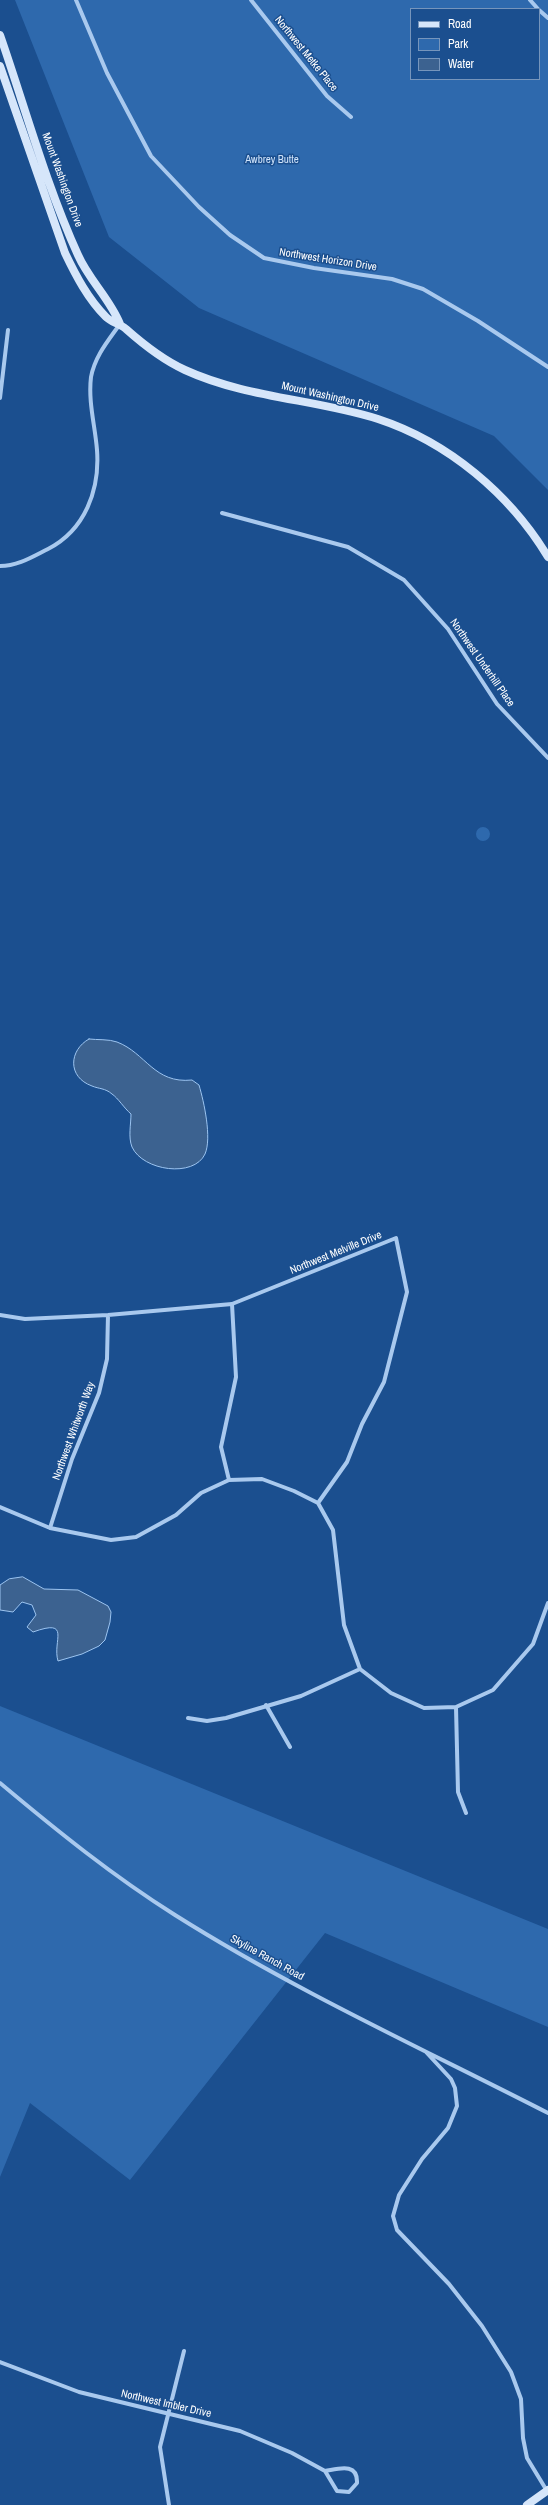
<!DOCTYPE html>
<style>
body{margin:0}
#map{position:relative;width:548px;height:2505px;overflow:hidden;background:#1b4f8f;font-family:"Archivo Narrow",sans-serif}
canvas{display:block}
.legend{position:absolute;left:410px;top:8px;width:130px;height:72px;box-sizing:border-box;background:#1b4f8f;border:1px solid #7695bc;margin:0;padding:5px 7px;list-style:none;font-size:12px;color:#fff}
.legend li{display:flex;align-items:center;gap:8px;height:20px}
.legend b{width:20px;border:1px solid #7695bc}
</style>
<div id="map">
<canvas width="548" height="2505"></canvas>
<ul class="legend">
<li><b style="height:5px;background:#d6e6fa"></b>Road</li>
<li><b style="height:11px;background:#2e69ad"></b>Park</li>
<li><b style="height:11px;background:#3c6290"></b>Water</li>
</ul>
</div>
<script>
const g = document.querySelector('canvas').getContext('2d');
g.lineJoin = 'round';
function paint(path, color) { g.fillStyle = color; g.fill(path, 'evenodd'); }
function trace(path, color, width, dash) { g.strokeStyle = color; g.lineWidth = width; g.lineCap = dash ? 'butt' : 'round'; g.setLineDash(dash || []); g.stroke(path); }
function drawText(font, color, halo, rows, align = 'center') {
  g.font = font + ' "Archivo Narrow",sans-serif'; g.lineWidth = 3; g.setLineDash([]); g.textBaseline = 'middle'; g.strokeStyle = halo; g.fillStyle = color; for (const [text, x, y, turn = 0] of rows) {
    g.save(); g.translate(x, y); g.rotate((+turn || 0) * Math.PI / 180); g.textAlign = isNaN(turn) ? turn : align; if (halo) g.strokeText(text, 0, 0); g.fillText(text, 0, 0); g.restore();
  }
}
paint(new Path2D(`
 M15 0H548V490L494 436 199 308 109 237ZM411 9H539V79H411Z
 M476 834a7 7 0 1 1 14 0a7 7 0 1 1-14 0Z
 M0 1706 548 1929V2027L325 1933 130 2180 30 2103 0 2177Z`), '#2e69ad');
const water = new Path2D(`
 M89 1039C97 1040 109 1039 117 1042 146 1053 154 1084 192 1080L199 1085C204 1102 212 1138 205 1154 194 1178 143 1171 132 1147 128 1137 131 1124 131 1114 124 1108 118 1098 112 1094 105 1088 99 1089 92 1086 67 1077 69 1050 89 1039Z
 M23 1577 44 1589 78 1590 108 1606 111 1612 110 1622 105 1640 99 1646 82 1654 58 1661C52 1641 72 1618 33 1632L27 1627 36 1615 32 1605 22 1602 13 1612 0 1610V1585L9 1579Z`);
paint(water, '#3c6290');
trace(water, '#9cc4f0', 1);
trace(new Path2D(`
 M76 0 107 73 151 156 199 207 230 235 264 258 314 268 392 279 423 289 478 321 548 367
 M251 0 327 96 351 117
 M530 0 538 9
 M539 10 548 18
 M0 398 8 330
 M222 513 348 547 404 580 448 629 497 704 548 758
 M0 566C18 566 32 557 48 549 85 530 100 490 97 450 95 425 88 402 91 377 95 356 108 341 120 324
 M0 1315 25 1319 108 1315 232 1304 396 1238 407 1292 384 1382 362 1424 347 1462 318 1503
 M229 1480 221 1447 236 1377 232 1304
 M0 1507 50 1528 111 1540 136 1537 176 1515 201 1493 229 1480 262 1479 294 1491 318 1503 333 1530 344 1625 360 1669 391 1693 424 1708 456 1707 493 1690 533 1644 548 1603
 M50 1528 72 1459 99 1393 107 1359 108 1315
 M266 1705 290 1747
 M456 1707 458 1792 466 1813
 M188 1718 207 1721 226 1718 301 1696 360 1669
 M0 1783C56 1830 113 1876 175 1915 294 1990 423 2049 548 2113
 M426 2052 451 2079 455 2088 457 2106 448 2128 422 2159 399 2195 393 2216 397 2230 449 2284 482 2326 511 2372 521 2399 523 2438 527 2458 547 2491
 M0 2362 79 2392 240 2431 292 2453 325 2471 337 2491 349 2492 357 2483C358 2462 338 2469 325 2471
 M169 2505 160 2447 184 2351`), '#a9c9ee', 4);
trace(new Path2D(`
 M0 35C25 107 46 185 78 255 89 280 110 299 120 324
 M0 66 65 253C76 276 88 299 106 317 111 322 120 324 126 329 144 345 163 360 185 370 246 398 315 399 378 419 448 442 510 494 548 557
 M527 2505 548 2490`), '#d6e6fa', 8);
drawText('11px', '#fff', '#1b4f8f', [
 ["Northwest Metke Place",306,54,51],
 ["Mount Washington Drive",62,180,70],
 ["Northwest Horizon Drive",328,260,9],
 ["Mount Washington Drive",330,397,13],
 ["Northwest Underhill Place",482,663,55],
 ["Northwest Melville Drive",336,1253,-22],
 ["Northwest Whitworth Way",74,1431,-70],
 ["Skyline Ranch Road",267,1958,29],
 ["Northwest Imbler Drive",166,2404,13]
]);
drawText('11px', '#cfe3fa', '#1b4f8f', [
 ["Awbrey Butte",272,160]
]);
</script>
